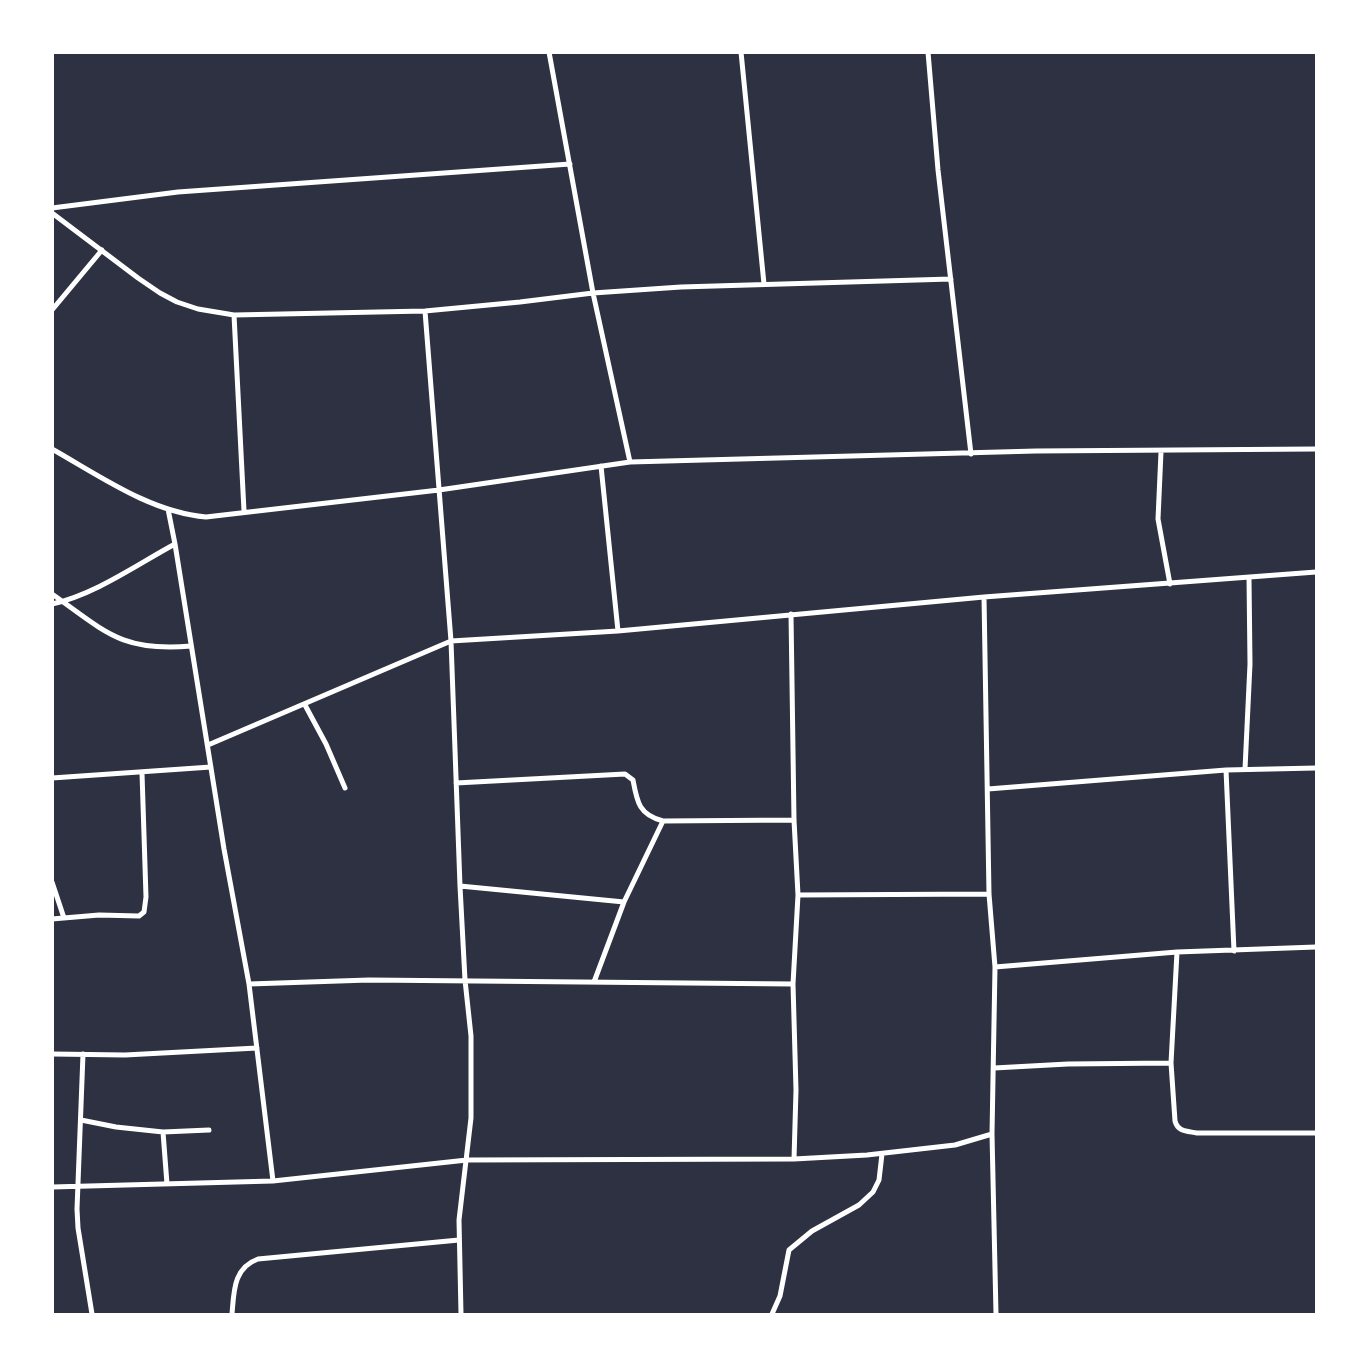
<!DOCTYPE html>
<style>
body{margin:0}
#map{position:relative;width:1369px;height:1367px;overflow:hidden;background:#2d3142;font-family:Merriweather,serif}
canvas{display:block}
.frame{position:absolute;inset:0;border:54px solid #fff;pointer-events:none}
</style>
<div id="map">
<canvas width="1369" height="1367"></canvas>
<div class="frame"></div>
</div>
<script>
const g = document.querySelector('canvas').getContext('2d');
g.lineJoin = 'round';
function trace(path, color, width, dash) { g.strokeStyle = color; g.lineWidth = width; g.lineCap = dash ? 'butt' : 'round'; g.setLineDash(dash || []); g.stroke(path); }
trace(new Path2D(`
 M549 52 593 293 630 462
 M741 52 764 284
 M928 52 938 170 971 454
 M52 208 178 192 570 164
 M52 213 138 278 160 293 177 302 198 309 234 315 425 311 520 302 593 293 681 287 951 279
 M52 310 102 250
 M425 311 451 641 460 886 465 980 471 1036V1118L459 1220 461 1314
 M234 315 244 511
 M52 449C100 476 150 512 206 517L439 490 630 462 1036 451 1316 449
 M1161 452 1158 519 1170 584
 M601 466 618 631
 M175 544 224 849 249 984 273 1181
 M52 594C106 632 121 652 191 646
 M984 597 989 894 995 967 992 1134 996 1314
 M52 604C96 594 136 565 175 544L168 509
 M791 614 794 820 798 895 793 984 796 1090 794 1159
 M305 705 326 744 345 788
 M208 745 451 641 618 631 984 597 1316 572
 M1245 769 1250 664 1249 578
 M1226 770 1234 951
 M52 778 211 767
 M456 783 625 774 633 780C637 802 639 815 663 821L794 820
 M988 789 1226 770 1316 768
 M52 882 64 918
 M460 886 624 902
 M798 895 989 894
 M52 919 99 915 139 916 144 912 146 897 142 773
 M1177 952 1171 1063 1175 1121C1178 1132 1187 1131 1197 1133H1316
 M995 967 1177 952 1316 947
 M594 982 624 902 663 821
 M249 984 369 980 793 984
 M52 1054 125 1055 257 1048
 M83 1054 77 1209 78 1228 92 1314
 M994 1068 1068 1064 1171 1063
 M81 1120 116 1127 163 1132 209 1130
 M163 1132 167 1184
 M52 1187 273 1181 467 1160 794 1159 867 1155 955 1145 992 1134
 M232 1314C234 1292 233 1268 258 1259L459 1240
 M772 1314 780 1296 789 1250 812 1231 859 1205 873 1192 879 1180 882 1154`), '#fff', 5);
</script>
